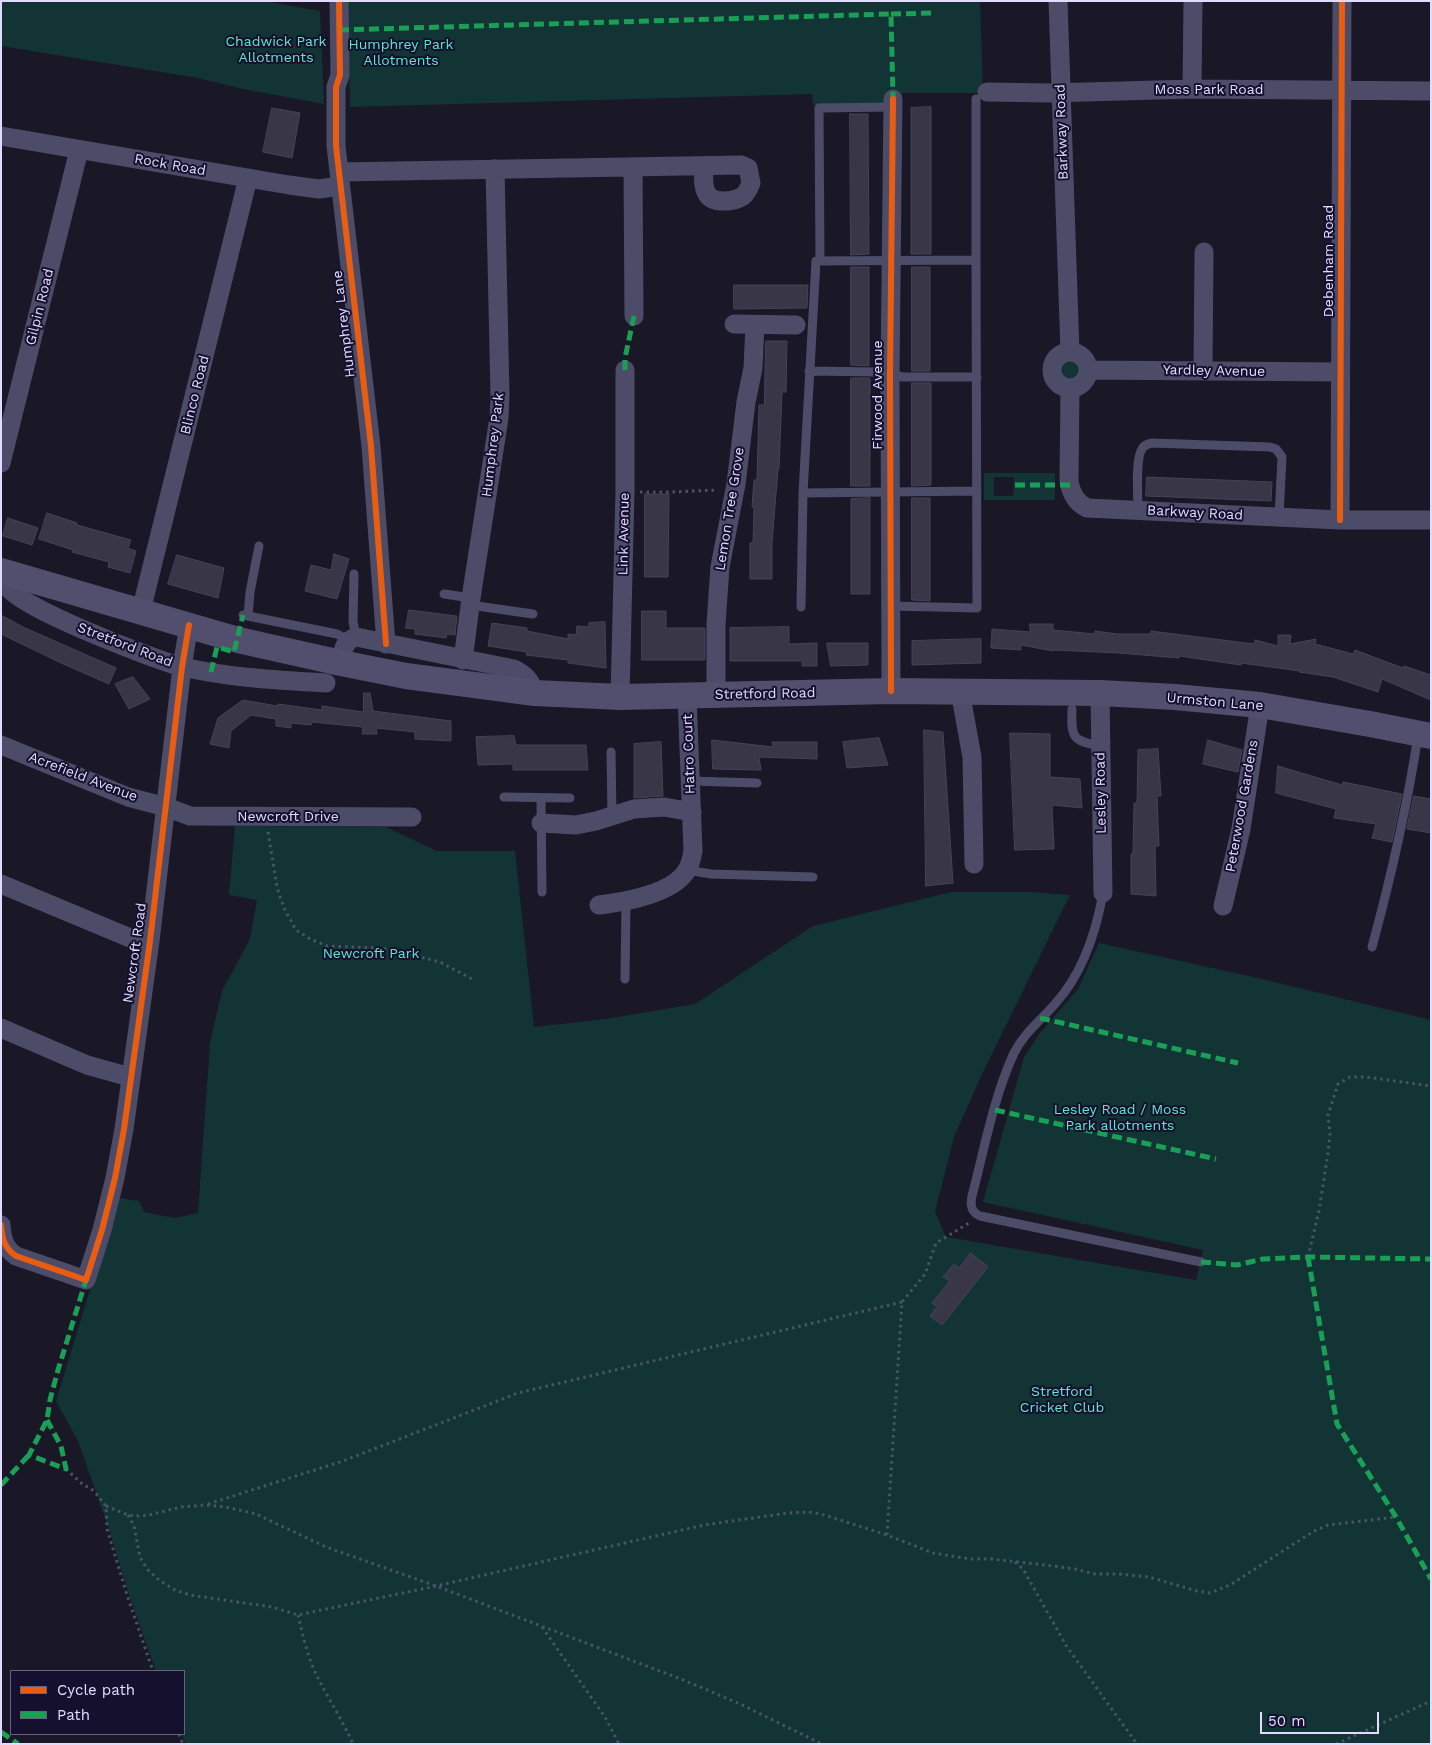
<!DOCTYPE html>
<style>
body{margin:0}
#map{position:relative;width:1432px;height:1745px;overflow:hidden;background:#1a1727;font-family:"Work Sans",sans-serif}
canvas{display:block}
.frame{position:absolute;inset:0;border:2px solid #e1dcff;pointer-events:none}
.legend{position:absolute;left:10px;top:1670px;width:175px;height:65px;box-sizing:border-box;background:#15102e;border:1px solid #676282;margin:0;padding:6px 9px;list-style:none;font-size:15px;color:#e1dcff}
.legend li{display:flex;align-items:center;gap:10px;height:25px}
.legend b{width:25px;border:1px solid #676282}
.scale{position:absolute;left:1260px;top:1712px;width:119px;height:22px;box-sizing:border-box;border:2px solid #e1dcff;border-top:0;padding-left:6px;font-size:15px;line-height:18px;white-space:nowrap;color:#e1dcff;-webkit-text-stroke:4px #15102e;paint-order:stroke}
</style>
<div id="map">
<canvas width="1432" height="1745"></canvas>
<div class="frame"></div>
<ul class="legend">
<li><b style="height:6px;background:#e95d12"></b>Cycle path</li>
<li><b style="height:6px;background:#1a9f57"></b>Path</li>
</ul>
<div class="scale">50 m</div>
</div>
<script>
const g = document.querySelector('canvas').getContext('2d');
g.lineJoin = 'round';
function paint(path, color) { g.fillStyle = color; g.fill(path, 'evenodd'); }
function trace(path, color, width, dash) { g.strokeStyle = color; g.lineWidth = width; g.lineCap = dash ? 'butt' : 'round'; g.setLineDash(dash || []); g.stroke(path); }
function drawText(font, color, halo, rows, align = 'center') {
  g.font = font + ' "Work Sans",sans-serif'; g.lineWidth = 4; g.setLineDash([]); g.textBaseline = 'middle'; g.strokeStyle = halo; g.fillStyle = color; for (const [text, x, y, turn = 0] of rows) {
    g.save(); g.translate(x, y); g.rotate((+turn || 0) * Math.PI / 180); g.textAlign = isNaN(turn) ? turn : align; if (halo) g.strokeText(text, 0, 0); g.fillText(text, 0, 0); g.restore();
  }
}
paint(new Path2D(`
 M1 1H264L320 11 324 104 243 89 198 78 1 46Z
 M347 1H980L983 93H886V104L813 105 812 94 350 107Z
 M1060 370a10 10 0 1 1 20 0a10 10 0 1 1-20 0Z
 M984 473H1055V500H984ZM994 477H1014L1013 496H994Z
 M235 826 386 827 437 851H515L534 1027 606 1019 695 1004 813 926 951 892H1031L1070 895 983 1072 954 1137 935 1212 946 1237 1196 1280 1203 1250 983 1202 1024 1057 1040 1033 1078 989 1099 943 1262 979 1431 1020V1744H186L182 1734H184V1671H156L129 1595 109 1529 78 1441 56 1401 118 1198 139 1201 144 1212 175 1218 198 1213 210 1043 222 991 250 939 257 900 229 895Z`), '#133435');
const building = new Path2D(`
 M931 107V254H911V108Z
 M272 108 300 113 292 158 263 152Z
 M850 114H868L869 254 851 255Z
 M851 267H869V366L851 365Z
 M912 267H930V371H912Z
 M734 285H808L807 308 734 309Z
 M766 341H787L786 392H782L779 469H778L772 543V579H750V543H753L754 507H752L754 480H757L759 405H764Z
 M851 378H869L870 380V486H851Z
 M912 383H931V485L912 486Z
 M1147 477 1272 482 1271 501 1146 496Z
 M645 494H669L668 577H645Z
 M870 498V594H851V499Z
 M912 498H930V601L912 600Z
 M47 513 77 523V525L131 540 128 548 136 551 130 573 108 567 109 562 72 552 73 550 39 539Z
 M8 518 38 528 32 545 3 536Z
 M334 554 349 559 337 599 305 591 311 565 331 570Z
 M177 555 224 568 218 598 168 584Z
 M409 610 457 616 455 635 447 634 446 638 415 634V629L406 628Z
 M642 611H666V628H705V660H642Z
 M1 615 23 627 116 668 109 684 61 663 1 634Z
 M605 622 606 668 568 663V660L526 655 527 652 488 646 492 623 527 628V631L568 639V634L576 635 577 626 589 627V623Z
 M1030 624H1053V630L1095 634V631L1117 634H1151V631L1254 644 1255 640 1278 646V635H1291L1290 644 1316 639 1315 644 1353 654 1355 650 1403 668 1404 666 1431 675V700L1382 679 1378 692 1333 677 1299 672 1300 671 1241 663V665L1179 656V658L1119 653 1053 650V651L1021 645V650L991 648 992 629 1030 632Z
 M789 627V644L817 643V666H802V661H730V628Z
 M981 639V663L912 665V641Z
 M827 643H868V665L831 666Z
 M133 677 150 699 129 709 115 684Z
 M364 693H370L373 711 451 721V741L415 739V732L376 728 377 734H362L363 727 312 722 311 725 291 723V728L276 726V719L251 715 231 731 229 748 210 744 218 718 243 700 277 706 278 704 322 710V706L363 712Z
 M924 730 943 732 953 883 926 886Z
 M1010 733 1050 734V777L1080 779 1082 808 1052 805 1054 849 1015 850Z
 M514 736 516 745H586L588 770H513V764L478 765 476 737Z
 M879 738 888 765 847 768 843 742Z
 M712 740 773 747 772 742H817V759L759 757 761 770 713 769Z
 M1208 740 1242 750 1238 772 1203 764Z
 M661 742 663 796 634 798V744Z
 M1158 749 1161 796H1157L1159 846H1155L1156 896 1131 894V854H1133L1134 803H1137L1138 750Z
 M1278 766 1342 785 1343 782 1402 794 1392 842 1372 838 1376 824 1334 818 1336 809 1276 793Z
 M1414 796 1431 799V833L1407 829Z
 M971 1253 988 1267 942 1325 930 1316 937 1307 932 1303 950 1281 943 1277 954 1264 959 1268Z`);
paint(building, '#393648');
trace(building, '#474259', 1);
trace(new Path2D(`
 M640 492H671L718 490
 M268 832 277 887 284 908 296 930 310 939 327 946 380 948 401 952 440 962 472 979
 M1308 1257 1319 1211 1328 1153 1330 1134 1328 1115 1338 1084 1350 1077H1366L1431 1086
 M66 1469 81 1483 94 1491 106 1506 107 1529 127 1595 153 1671
 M208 1504 343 1461 518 1393 902 1302
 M106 1506 128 1515 139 1516 149 1515 181 1507 205 1505 226 1507 256 1514 326 1547 436 1586 686 1681 740 1704 822 1744
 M128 1515 134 1526 140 1557 147 1569 159 1580 175 1590 190 1595 272 1607 298 1615 436 1586 704 1525 788 1513 809 1512 821 1514 887 1535 933 1553 970 1559H991L1045 1565 1075 1569 1095 1574H1118L1149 1577 1197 1591 1210 1593 1230 1585 1314 1531 1328 1525 1396 1517
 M887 1535 902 1302 925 1274 936 1243 969 1223
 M1015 1562 1023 1569 1067 1647 1137 1744
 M298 1615C303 1636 308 1659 318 1678 329 1700 343 1721 353 1744
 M542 1627 605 1717 619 1744
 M179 1734 183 1744
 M1336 1744 1431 1701`), '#475567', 3, [2.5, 4]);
trace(new Path2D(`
 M976 260V99
 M820 261 819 108 893 107
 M809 371 878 372 903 377H977
 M803 493 977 491
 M1138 510C1138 497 1135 459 1142 449 1144 445 1147 444 1152 443L1270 447 1276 449 1282 457 1279 517
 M354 574 353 621 356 637
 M444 594 471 598
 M470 605 533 614
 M801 607 803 493 816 261 976 260 977 608 891 606
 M243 615 337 634 348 640
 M248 616 250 592 259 546
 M1072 709C1071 737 1072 741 1100 746
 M611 752 612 815
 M691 781 757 783
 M504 797 570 798
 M541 798 542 892
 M687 870 711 874 813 877
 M1103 893C1096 933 1083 973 1055 1004 1041 1020 1024 1033 1014 1053 994 1096 984 1150 972 1196 970 1205 971 1212 980 1216L1201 1262
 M1372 947C1391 877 1407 807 1418 736
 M625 979 626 902`), '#4d4c68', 9);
trace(new Path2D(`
 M339 1 340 75 336 87V146L371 446 386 644
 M1058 1 1070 352
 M1192 89 1193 1
 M987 92 1049 93 1192 89 1431 91
 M1 136 289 185 319 189 340 186
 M633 168 634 316
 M339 172 741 165 748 168 751 183C749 188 747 193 743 196 734 202 713 204 707 194 702 186 704 176 704 167
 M734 324 796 325
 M1052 370a18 18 0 1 1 36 0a18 18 0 1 1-36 0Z
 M1088 370 1340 372
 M1203 371 1204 252
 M1070 388 1069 481C1071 493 1076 503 1087 508L1340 520H1431
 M1 463 79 150
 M1340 520 1342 1
 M4 572C6 577 6 583 8 587 18 607 157 661 183 667 230 678 279 680 326 683
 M141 611 248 178
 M463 660 471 598 499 418 500 396 495 169
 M341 663C343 651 343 641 356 637L514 669C526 675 530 680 535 693
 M891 691 890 374 893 99
 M960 691 972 757 974 864
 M1100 693 1103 893
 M716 695V624L720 567 736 484 746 402 753 368 755 325
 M620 697 625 491V370
 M1 745 128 797 166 807 190 816 412 817
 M541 823 576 825 596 821 634 809 664 807 692 812
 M1 884 123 935 135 940 150 941
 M599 905C624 902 673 894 687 870 690 865 692 857 693 851L687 697
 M1223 906 1241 829 1260 705
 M1 1028 87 1065 130 1077
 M1 1225C2 1238 4 1248 16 1256L86 1280 102 1230 115 1178 124 1129 150 941 182 667 189 625`), '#4d4c68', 19);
trace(new Path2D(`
 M1 571 238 640 341 663 406 676 535 693 620 697 891 691 1100 693 1175 697 1260 705 1370 724 1431 736`), '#514f6d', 26);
trace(new Path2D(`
 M891 14 932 13
 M339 30 891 14 893 99
 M625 370V358L634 316
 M1015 485H1070
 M211 672 217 647 234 652 243 615
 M1040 1018 1238 1063
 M995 1110 1216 1159
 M1308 1257 1337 1424 1396 1517 1431 1579
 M1201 1262 1237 1265 1263 1259 1308 1257 1431 1259
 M47 1420 61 1446 66 1469 29 1455 47 1420 50 1400 58 1370 86 1280
 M1 1485 29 1455
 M1 1732 18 1744`), '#1a9f57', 5, [10, 5]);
trace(new Path2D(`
 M339 1 340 75 336 87V146L371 446 386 644
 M1340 520 1342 1
 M891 691 890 374 893 99
 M1 1225C2 1238 4 1248 16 1256L86 1280 102 1230 115 1178 124 1129 150 941 182 667 189 625`), '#e95d12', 6);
drawText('14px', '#5fe9c8', '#15102e', [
 ["Chadwick Park",276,42],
 ["Allotments",276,58],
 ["Humphrey Park",401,45],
 ["Allotments",401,61],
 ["Newcroft Park",371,954],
 ["Lesley Road / Moss",1120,1110],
 ["Park allotments",1120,1126],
 ["Stretford",1062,1392],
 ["Cricket Club",1062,1408]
]);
drawText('14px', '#e1dcff', '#15102e', [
 ["Moss Park Road",1209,90],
 ["Barkway Road",1062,132,-92],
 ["Rock Road",170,165,10],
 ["Debenham Road",1329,261,-90],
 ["Gilpin Road",40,307,-76],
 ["Humphrey Lane",344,324,-97],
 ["Yardley Avenue",1214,371,1],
 ["Blinco Road",195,395,-76],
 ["Firwood Avenue",878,395,-90],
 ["Humphrey Park",493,445,-83],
 ["Lemon Tree Grove",730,509,-81],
 ["Barkway Road",1195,513,3],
 ["Link Avenue",624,534,-89],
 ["Stretford Road",125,645,21],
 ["Stretford Road",765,694,-1],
 ["Urmston Lane",1215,702,5],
 ["Hatro Court",689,754,-92],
 ["Acrefield Avenue",83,777,21],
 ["Lesley Road",1101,793,-91],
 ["Peterwood Gardens",1242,806,-80],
 ["Newcroft Drive",288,817],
 ["Newcroft Road",135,953,-82]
]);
</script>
